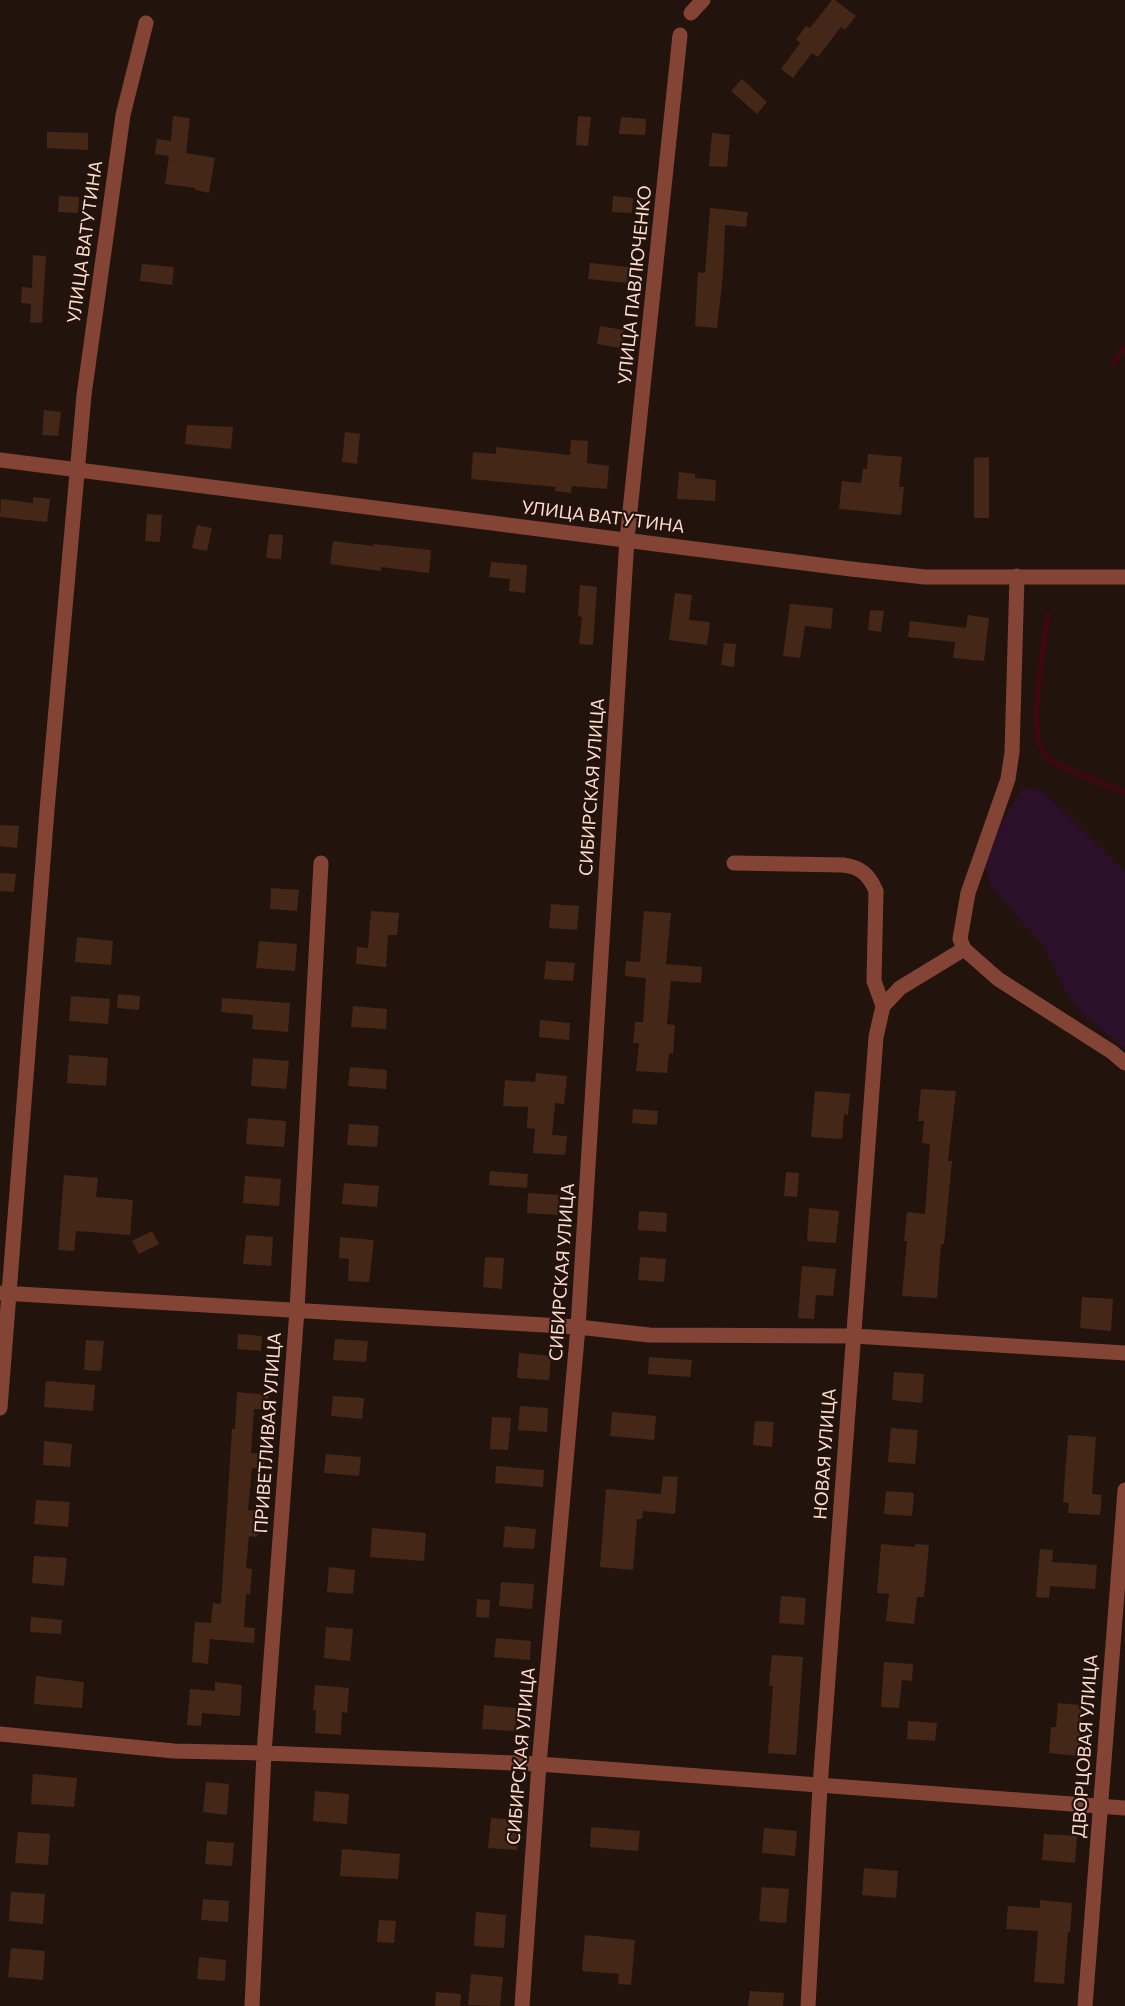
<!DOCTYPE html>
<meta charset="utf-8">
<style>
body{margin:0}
canvas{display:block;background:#22130c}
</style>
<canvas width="1125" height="2006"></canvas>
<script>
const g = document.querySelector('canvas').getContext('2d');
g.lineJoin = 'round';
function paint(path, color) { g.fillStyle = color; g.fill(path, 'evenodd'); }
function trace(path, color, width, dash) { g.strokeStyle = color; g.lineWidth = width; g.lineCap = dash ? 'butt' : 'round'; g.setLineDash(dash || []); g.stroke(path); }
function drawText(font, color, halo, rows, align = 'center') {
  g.font = font + ' Commissioner,sans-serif'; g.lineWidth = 4.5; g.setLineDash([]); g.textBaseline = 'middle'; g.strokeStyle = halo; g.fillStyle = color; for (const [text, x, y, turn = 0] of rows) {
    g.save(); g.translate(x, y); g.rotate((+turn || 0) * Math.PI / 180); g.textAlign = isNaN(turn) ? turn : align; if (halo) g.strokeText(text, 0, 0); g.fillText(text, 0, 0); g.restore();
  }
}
paint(new Path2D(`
 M1024 787 1040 789 1125 872V1049L1082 1013 1069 998 1044 947 991 886C988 878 986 872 987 863 989 844 1012 802 1024 787Z`), '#2c0f29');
trace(new Path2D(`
 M1113 364 1125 347
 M1048 613C1045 643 1026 733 1045 755 1057 769 1106 784 1125 792`), '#400713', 5);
paint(new Path2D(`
 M832 0H835L856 16 845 30 841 27 818 57 812 53 793 78 781 69 800 43 796 39 806 26 810 28Z
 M742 79 767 102 757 114 731 91Z
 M173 116 190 118 186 153 215 158 209 193 195 190V188L165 184 169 156 155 154 157 139 171 141Z
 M578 116 591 117 588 146 576 145Z
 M621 117 646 119 645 135 619 134Z
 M47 132 88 133V150L47 148Z
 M712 133 730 135 727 167 709 166Z
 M59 196 79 197 78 213 58 212Z
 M613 196 633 198 632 213 612 212Z
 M710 208 748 212 746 227 725 225 723 275 717 328 695 326 698 272 705 273Z
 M33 255 46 256 42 323 30 322 31 304 21 303 22 287 32 288Z
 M590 263 628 267 627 283 588 279Z
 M142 264 174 267 172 285 140 281Z
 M600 326 624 330 621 348 597 344Z
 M44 410 61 412 58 436 42 435Z
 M187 425 233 427 231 449 185 444Z
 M345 432 360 434 357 464 342 462Z
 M571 440 588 441 587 463 609 466 607 489 572 486 571 493 555 491 556 487 471 479 473 452 496 454V447L570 455Z
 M868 454 902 457 899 487H904L901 515 839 509 842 481 861 483 863 469H867Z
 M989 457V518H974V458Z
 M679 472 695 474V478L716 480 715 501 677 499Z
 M33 497 50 499 47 522 0 517 1 499 33 503Z
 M147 514 162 515 160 542 145 541Z
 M197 525 212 528 207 551 192 548Z
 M269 534 283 535 281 559 266 558Z
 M333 541 373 546V544L431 550 429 573 381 567V571L330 564Z
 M491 562 527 565 525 593 509 591 510 579 489 577Z
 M580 585 597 587 593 645 579 644 582 617 578 616Z
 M675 593 692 595 689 620 710 622 707 645 669 640Z
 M790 604 833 608 831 629 805 626 800 658 783 656Z
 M870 610 884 611 881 632 868 630Z
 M968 615 989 618 984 661 953 658 955 642 908 637 910 621 966 628Z
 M724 643 736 644 734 667 721 665Z
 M0 825 19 826 17 848 0 846Z
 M0 873 16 874 14 892 0 891Z
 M271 888 299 890 297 911 270 909Z
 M551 904 579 906 577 930 549 928Z
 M371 911 399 913 397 935H388L386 967 356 964 357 947 368 948Z
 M644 911 671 913 666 964 702 967 701 983 671 981 667 1024 675 1025 673 1054 669 1053 667 1073 636 1071 639 1043H633L635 1022H643L646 978 625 976 626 961 640 962Z
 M77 937 113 941 111 965 75 962Z
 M259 941 297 944 295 971 256 968Z
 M546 961 575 963 573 981 544 979Z
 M118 994 140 996 139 1010 117 1008Z
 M71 996 110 999 108 1024 69 1021Z
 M222 998 290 1003 288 1032 252 1029 253 1015 221 1012Z
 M353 1006 387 1009 386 1029 351 1027Z
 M540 1020 570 1023 569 1040 539 1037Z
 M69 1055 108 1058 106 1086 67 1083Z
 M253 1058 289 1061 286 1089 251 1086Z
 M350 1067 387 1070 386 1089 348 1086Z
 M536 1073 567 1076 564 1104 555 1103 552 1135 567 1136 565 1155 533 1153 535 1129 527 1128 528 1107 503 1106 505 1080 535 1082Z
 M921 1089 956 1091 948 1161H952L944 1244H941L937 1298 902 1296 907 1241H904L907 1212 925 1214 930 1144 922 1143 924 1121H918Z
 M815 1091 850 1094 848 1115 844 1114 842 1139 811 1137Z
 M633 1109 658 1111 657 1125 632 1123Z
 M248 1118 286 1121 284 1147 246 1144Z
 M349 1124 379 1126 377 1147 347 1145Z
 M490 1171 528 1174 527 1188 489 1185Z
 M786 1172 799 1173 797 1197 784 1196Z
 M64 1175 98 1178 96 1197 133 1200 130 1235 76 1231 74 1251 58 1250Z
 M245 1176 281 1179 279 1206 243 1203Z
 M344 1183 379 1186 377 1207 342 1204Z
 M528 1193 559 1195 558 1215 527 1213Z
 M809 1208 839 1211 836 1243 807 1241Z
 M639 1211 667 1213 666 1232 638 1230Z
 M152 1231 159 1244 139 1254 132 1241Z
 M246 1235 273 1237 271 1266 243 1264Z
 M340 1237 374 1240 369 1282 348 1281 349 1259 339 1258Z
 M485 1257 504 1258 502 1289 483 1287Z
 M640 1257 666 1259 664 1282 638 1280Z
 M802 1266 836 1269 833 1296 816 1295 814 1319 798 1318Z
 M1082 1297 1113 1299 1111 1331 1080 1328Z
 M238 1334 262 1336 261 1351 237 1349Z
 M335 1339 368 1341 366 1362 333 1360Z
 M86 1340 104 1341 101 1371 84 1370Z
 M519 1353 551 1356 549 1380 517 1378Z
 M649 1357 692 1360 690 1377 648 1374Z
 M894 1372 924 1374 922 1403 892 1400Z
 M46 1381 95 1385 93 1411 44 1407Z
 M237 1392 269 1395 268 1410 254 1409 251 1453 265 1454 264 1469 252 1468 248 1510 259 1511 257 1537 249 1536 246 1568 252 1569 250 1594H246L244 1627 255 1628 254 1643 210 1639 208 1664 192 1662 195 1622 211 1623 213 1603 221 1604 232 1429H235Z
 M333 1396 364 1398 362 1419 331 1416Z
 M520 1406 548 1408 547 1432 518 1430Z
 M612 1412 656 1416 654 1440 610 1436Z
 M492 1417 511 1418 508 1450 490 1449Z
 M755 1421 774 1422 772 1447 753 1445Z
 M891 1428 918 1430 915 1464 888 1462Z
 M1068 1435 1096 1437 1092 1494 1102 1495 1100 1515 1068 1513 1069 1503 1063 1502Z
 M44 1441 72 1444 70 1467 43 1465Z
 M326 1454 361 1457 359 1476 324 1473Z
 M496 1466 544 1470 543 1487 495 1483Z
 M663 1476 678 1477 675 1514 643 1511 642 1519H637L633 1570 600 1567 606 1489 661 1494Z
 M886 1491 914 1493 912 1516 884 1514Z
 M36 1500 70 1502 68 1527 34 1524Z
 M505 1526 536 1529 534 1549 503 1547Z
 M372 1528 426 1533 424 1561 370 1557Z
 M881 1544 915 1547V1544L929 1545 924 1597H917L914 1624 886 1621 889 1594 877 1593Z
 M1040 1549 1053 1550 1052 1562 1097 1565 1095 1589 1050 1586 1049 1598 1036 1597Z
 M34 1556 67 1558 64 1586 32 1583Z
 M329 1567 355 1570 353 1594 327 1592Z
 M501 1582 534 1584 532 1609 499 1606Z
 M781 1596 806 1598 804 1625 779 1623Z
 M477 1599 490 1600 489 1618 476 1617Z
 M31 1617 62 1620 61 1634 30 1632Z
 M326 1627 353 1629 350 1661 324 1658Z
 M496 1638 531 1641 530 1660 494 1657Z
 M772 1655 803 1657 796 1755 768 1753 773 1686H769Z
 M884 1662 913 1664 912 1681 902 1680 899 1708 881 1707Z
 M36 1676 84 1682 82 1708 34 1704Z
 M215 1682 242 1685 240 1716 202 1713 201 1726 187 1725 190 1689 215 1691Z
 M315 1685 349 1688 347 1713 342 1712 341 1735 315 1733 316 1710H313Z
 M1058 1703 1082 1705 1079 1756 1049 1753 1051 1727H1056Z
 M484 1705 517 1708 515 1731 482 1729Z
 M908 1721 937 1723 935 1741 907 1739Z
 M33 1774 77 1778 74 1807 31 1804Z
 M206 1782 229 1784 227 1815 203 1812Z
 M315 1791 349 1794 347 1824 313 1821Z
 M491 1818 519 1820 517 1850 488 1848Z
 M591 1827 640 1831 638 1851 590 1847Z
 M764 1828 797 1831 795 1856 762 1853Z
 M18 1832 50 1834 48 1865 15 1863Z
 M1044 1834 1077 1836 1075 1863 1042 1860Z
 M207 1841 234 1843 232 1866 205 1864Z
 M342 1849 400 1854 398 1879 340 1876Z
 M864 1868 898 1871 896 1898 862 1895Z
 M762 1887 789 1889 786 1923 759 1921Z
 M11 1892 45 1894 43 1924 9 1921Z
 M203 1899 229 1901 228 1922 201 1920Z
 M1040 1900 1072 1903 1070 1932H1068L1064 1984 1034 1982 1038 1931 1006 1929 1008 1906 1040 1908Z
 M476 1912 506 1915 504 1948 474 1946Z
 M379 1920 396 1921 394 1943 377 1942Z
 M585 1935 635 1940 631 1985 618 1984 619 1974 582 1971Z
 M11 1948 45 1951 43 1980 8 1977Z
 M199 1957 226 1960 225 1981 197 1979Z
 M471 1974 503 1977 500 2006 468 2005Z
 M750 1991 784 1993 783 2006H748Z
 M436 1992 461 1994 460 2006H435Z`), '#442717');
trace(new Path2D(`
 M691 13 703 0
 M0 460 851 569 925 577H1125
 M1017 576 1012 752 1008 779 968 893 960 939 964 949 998 979 1112 1052 1125 1063
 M734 863 843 865C861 867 869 875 876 891L874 981 883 1006
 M2 1293 578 1327 649 1335 854 1336 1125 1353
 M0 1408 47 810 84 395 123 115 146 23
 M0 1734 174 1751 264 1753 539 1764 1125 1808
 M252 2006 264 1753 297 1310 321 863
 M522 2006 539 1764 578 1327 627 539 680 35
 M808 2006 820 1786 876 1037 883 1006 900 988 964 949
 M1085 2006 1125 1490`), '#834435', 15);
drawText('18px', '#ffdbcd', '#22130c', [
 ["УЛИЦА ВАТУТИНА",85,242,-82],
 ["УЛИЦА ПАВЛЮЧЕНКО",635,285,-84],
 ["УЛИЦА ВАТУТИНА",603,517,7],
 ["СИБИРСКАЯ УЛИЦА",592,787,-86],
 ["СИБИРСКАЯ УЛИЦА",562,1272,-86],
 ["ПРИВЕТЛИВАЯ УЛИЦА",268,1433,-86],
 ["НОВАЯ УЛИЦА",825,1454,-86],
 ["ДВОРЦОВАЯ УЛИЦА",1085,1746,-86],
 ["СИБИРСКАЯ УЛИЦА",521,1756,-85]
]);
</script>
